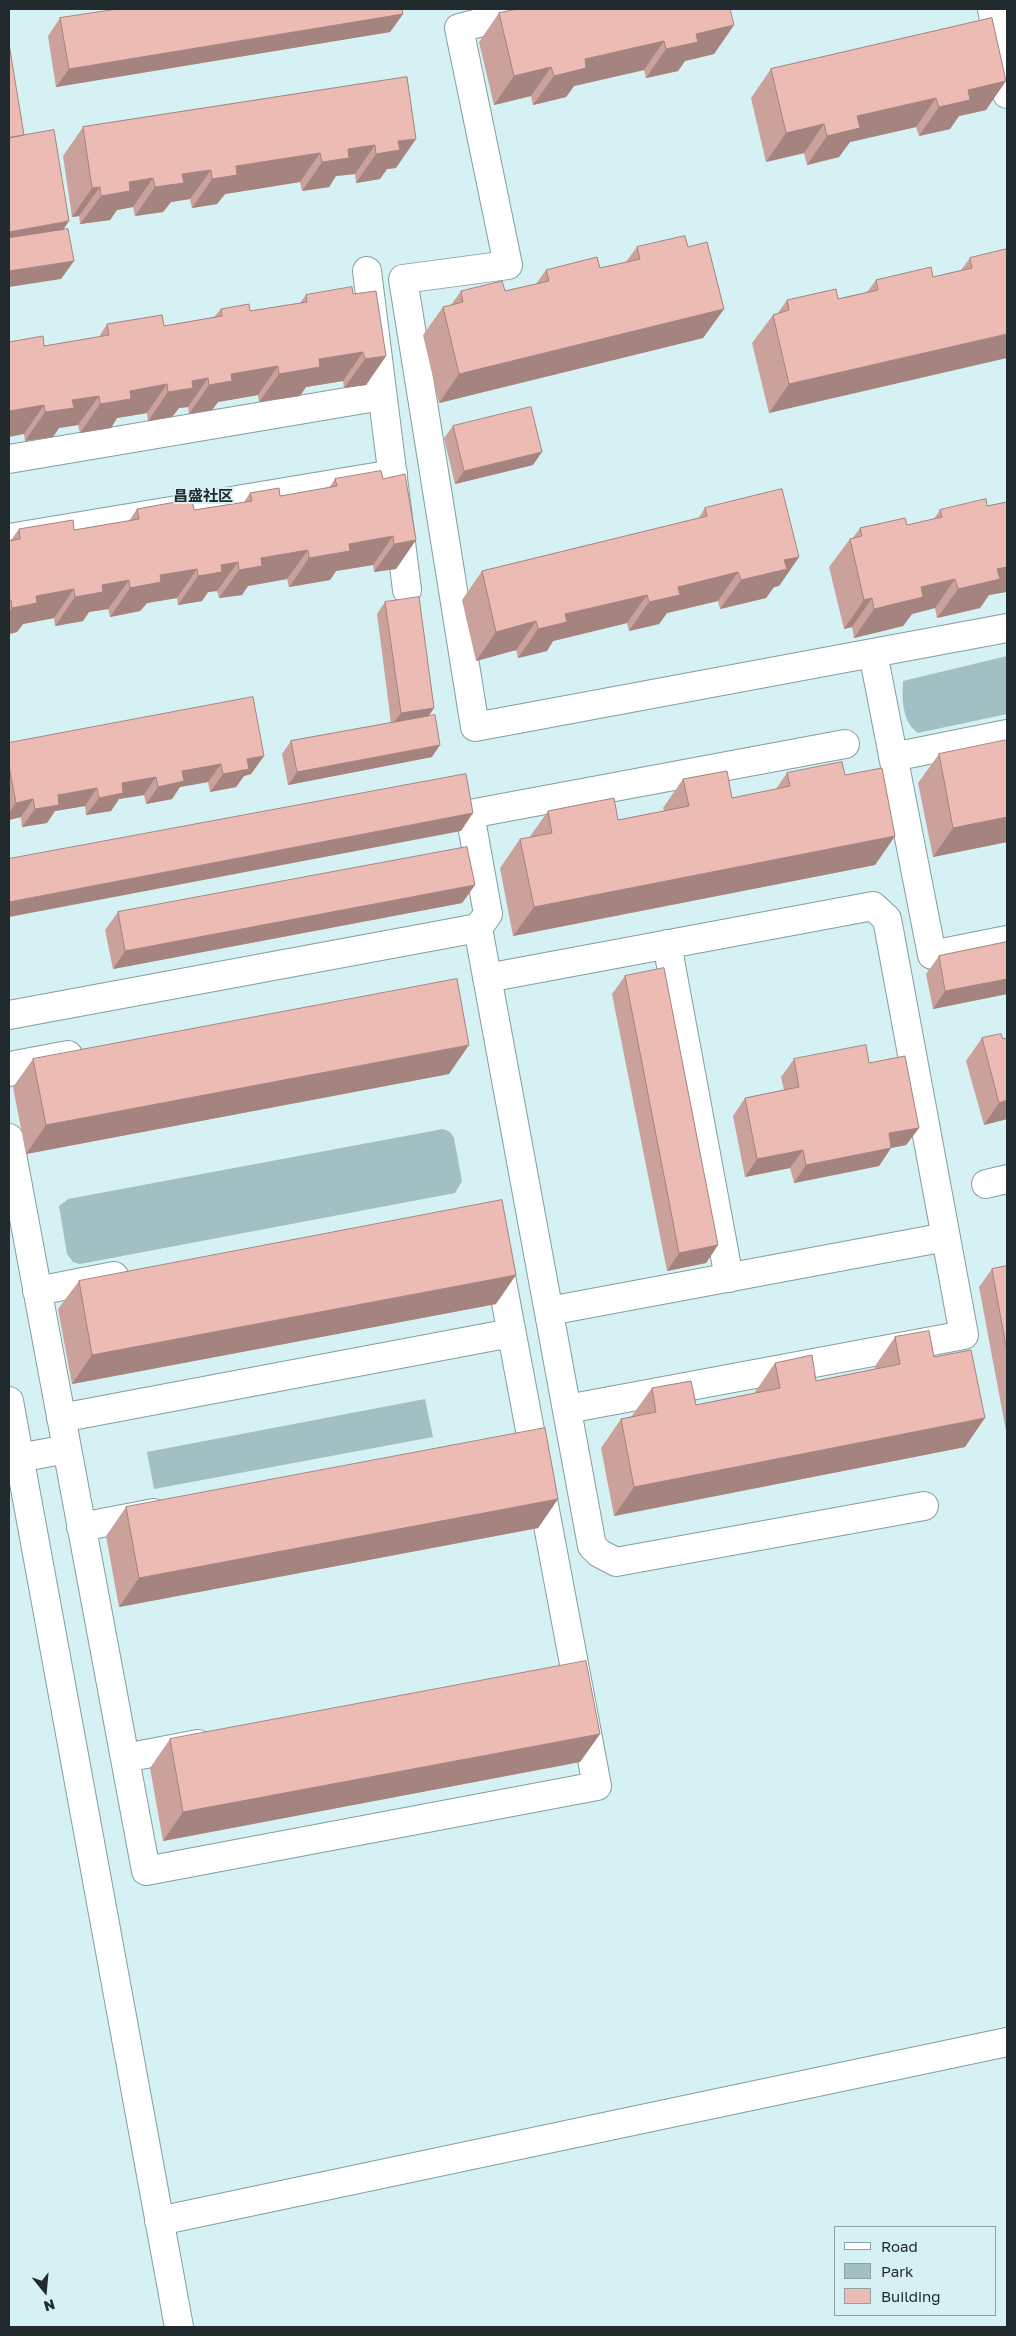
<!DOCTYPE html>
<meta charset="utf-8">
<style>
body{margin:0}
#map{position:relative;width:1016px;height:2336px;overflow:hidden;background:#d5f1f4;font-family:"Golos Text",sans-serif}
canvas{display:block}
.frame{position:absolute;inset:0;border:10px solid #212b2d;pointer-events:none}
.legend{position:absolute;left:834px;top:2226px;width:162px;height:90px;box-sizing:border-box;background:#d5f1f4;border:1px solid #8da2a4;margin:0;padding:6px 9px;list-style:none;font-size:15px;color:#212b2d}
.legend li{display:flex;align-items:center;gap:10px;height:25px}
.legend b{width:25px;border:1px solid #8da2a4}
.north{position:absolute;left:20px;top:2266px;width:50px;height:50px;-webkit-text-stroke:4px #d5f1f4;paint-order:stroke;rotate:163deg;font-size:14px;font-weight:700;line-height:20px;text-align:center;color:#212b2d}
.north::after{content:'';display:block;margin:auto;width:18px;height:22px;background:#212b2d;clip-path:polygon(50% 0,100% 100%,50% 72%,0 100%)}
</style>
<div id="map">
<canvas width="1016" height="2336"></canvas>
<div class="frame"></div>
<ul class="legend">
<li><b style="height:6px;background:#fff"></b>Road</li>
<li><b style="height:14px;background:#a0c0c3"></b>Park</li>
<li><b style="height:14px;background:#ecbbb4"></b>Building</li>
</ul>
<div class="north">N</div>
</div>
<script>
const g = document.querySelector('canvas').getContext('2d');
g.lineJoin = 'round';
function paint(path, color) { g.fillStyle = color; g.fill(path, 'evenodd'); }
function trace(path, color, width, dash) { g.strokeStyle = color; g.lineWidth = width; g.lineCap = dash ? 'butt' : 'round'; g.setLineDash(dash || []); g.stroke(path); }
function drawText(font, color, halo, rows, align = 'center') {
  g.font = font + ' "Golos Text","Noto Sans SC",sans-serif'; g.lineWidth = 4; g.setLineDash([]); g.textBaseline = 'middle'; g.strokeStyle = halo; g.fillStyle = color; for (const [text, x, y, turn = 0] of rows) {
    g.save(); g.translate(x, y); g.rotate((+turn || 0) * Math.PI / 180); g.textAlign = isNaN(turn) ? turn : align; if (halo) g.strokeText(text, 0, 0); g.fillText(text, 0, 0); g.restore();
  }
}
paint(new Path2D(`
 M1007 656V714L918 733C902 722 902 699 903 681Z
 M443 1129 450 1132 454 1138 462 1181 455 1193 80 1264 73 1262 67 1254 59 1206 68 1199Z
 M425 1399 433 1437 154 1489 147 1452Z`), '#a0c0c3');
const minor = new Path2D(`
 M535 9 459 28 508 265 403 279 475 727 1007 628
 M992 9 1007 94
 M367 271 407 590
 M9 459 382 396
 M9 538 393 474
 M873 653 932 955 1007 940
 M893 757 1007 734
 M478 928 488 914 470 814 845 744
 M667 944 729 1278
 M487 978 873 906 887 919 964 1335 567 1409
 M9 1015 478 928 592 1546 599 1553 616 1562 924 1506
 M9 1072 15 1065 68 1055
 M9 1138 146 1871 597 1786 497 1255
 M986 1184 1007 1179
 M37 1291 114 1276
 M549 1311 946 1237
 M9 1401 179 2327
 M61 1418 511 1333
 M19 1458 67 1449
 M81 1527 154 1513
 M125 1758 198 1744
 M159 2221 1007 2042`);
trace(minor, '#849ea1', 30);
trace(minor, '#fff', 28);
paint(new Path2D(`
 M499 13 734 25 714 54 685 61 678 71 646 78 644 70 574 86 566 97 533 105 531 96 494 105 479 42Z
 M403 14 390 32 56 87 48 36 60 18Z
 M992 18 986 110 959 116 950 129 919 136 916 127 850 142 839 157 807 165 804 153 766 162 751 98 771 69Z
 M407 77 396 168 387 169 380 179 356 183 355 174 336 176 329 187 302 191 300 182 225 194 217 204 192 208 190 199 171 202 163 212 135 216 133 207 117 210 110 220 80 224 79 216 72 217 63 156 83 127Z
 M637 247H688L724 309 703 338 439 403 423 335 443 307 451 305 461 291H505L536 284 546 270 600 268 626 262Z
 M1007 249 769 413 752 343 773 315 778 313 787 300 838 299 867 292 876 280 933 277 961 270 970 258Z
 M353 294 386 356 366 385 344 388 343 381 306 387 300 396 259 402 258 395 218 402 212 410 189 414 188 407 179 408 172 417 148 421 147 413 117 418 111 428 80 433 78 425 59 428 53 437 25 441 24 434 44 346 99 337 107 324 164 326 214 317 221 309 250 311 300 303 306 295Z
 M453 426 533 465 455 484 444 438Z
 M335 479H383L416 540 396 569 374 572 373 565 336 571 330 580 289 587 287 579 248 586 242 595 219 598 217 591 208 592 202 601 178 605 177 598 147 603 140 611 110 617 108 609 89 612 83 621 55 626 54 618 23 624 17 632 9 634V541L11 540 19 529 74 530 129 521 137 509 194 510 244 502 250 493 280 496 329 488Z
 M1007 501V597L1006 592 989 595 980 608 937 618 935 608 912 614 903 626 854 638 852 627 844 629 829 567 850 539 853 538 860 528 907 525 934 519 940 510 987 506 1006 502Z
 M705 508 799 557 779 586 774 587 766 598 720 609 718 601 667 613 659 624 629 631 627 623 553 641 547 651 518 658 516 650 476 661 462 600 482 571 698 519Z
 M385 602 434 708 429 716 432 757 288 785 282 754 291 741 391 723 377 614Z
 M9 743 264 756 251 774 244 776 236 787 210 792 208 782 180 787 172 799 146 804 144 795 119 799 111 811 86 815 85 806 55 811 47 823 22 827 21 817 9 820Z
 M939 754 1007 842 933 857 918 783Z
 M787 773 845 775 895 836 875 865 513 936 500 868 520 839 529 838 548 811 618 820 664 811 663 808 683 779 732 798 776 789Z
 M475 885 462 903 113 969 105 930 118 912Z
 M1007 942V994L933 1009 926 974 939 956Z
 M625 976 718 1245 706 1263 667 1271 612 994Z
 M982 1038 1003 1039 1007 1119 984 1125 966 1061Z
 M33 1059 449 1074 26 1154 13 1087Z
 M794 1059 869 1063 919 1128 906 1145 891 1148 879 1166 794 1183 790 1168 745 1177 733 1116 745 1098 784 1090 781 1077Z
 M1007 1266V1436L979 1287 992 1269Z
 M79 1281 496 1304 72 1384 58 1309Z
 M895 1337 934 1357 965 1447 614 1516 601 1448 621 1419 631 1417 652 1388 696 1405 755 1393V1392L775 1363 816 1381 875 1369V1366Z
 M558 1499 538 1528 119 1607 106 1536 126 1507Z
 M600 1734 580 1762 163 1841 150 1768 170 1739Z`), '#cba19b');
paint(new Path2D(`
 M403 14 390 32 56 87 69 69Z
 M734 25 714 54 685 61 678 71 646 78 666 49 696 34Z
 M664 41 644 70 574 86 566 97 533 105 554 76 585 59Z
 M551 67 531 96 494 105 514 76Z
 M1006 81 986 110 959 116 950 129 919 136 939 107 968 90Z
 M936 98 916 127 850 142 839 157 807 165 827 136 857 116Z
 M824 124 804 153 766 162 786 133Z
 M416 139 396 168 387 169 380 179 356 183 376 154 398 141Z
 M375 145 355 174 336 176 329 187 302 191 322 162 348 149Z
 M320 153 300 182 225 194 217 204 192 208 212 179 236 166Z
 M211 170 190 199 171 202 163 212 135 216 155 187 182 174Z
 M153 178 133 207 117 210 110 220 80 224 101 196 129 182Z
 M100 187 79 216 72 217 92 188Z
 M69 221 57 239 9 247V232Z
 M74 261 61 279 9 287V271Z
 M724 309 703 338 439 403 459 374Z
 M1007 334V358L769 413 789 384Z
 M363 352 343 381 306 387 300 396 259 402 279 374 319 359Z
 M386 356 366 385 344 388 365 359Z
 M278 366 258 395 218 402 212 410 189 414 209 385 231 374Z
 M208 378 188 407 179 408 172 417 148 421 168 392 192 381Z
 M167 384 147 413 117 418 111 428 80 433 100 404 130 391Z
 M99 396 78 425 59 428 53 437 25 441 45 412 72 400Z
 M44 405 24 434 9 437V411Z
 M542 452 533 465 455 484 464 471Z
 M393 536 373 565 336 571 330 580 289 587 309 558 349 544Z
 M416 540 396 569 374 572 394 544Z
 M308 550 287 579 248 586 242 595 219 598 239 570 261 558Z
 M799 557 779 586 774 587 766 598 720 609 741 580 784 560Z
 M238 562 217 591 208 592 202 601 178 605 198 576 221 565Z
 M1007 567V590L1006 592 989 595 980 608 937 618 958 589 997 569Z
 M197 569 177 598 147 603 140 611 110 617 130 588 160 575Z
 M738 572 718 601 667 613 659 624 629 631 649 602 678 587Z
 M955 579 935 608 912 614 903 626 854 638 874 609 921 587Z
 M129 580 108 609 89 612 83 621 55 626 75 597 102 585Z
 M74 589 54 618 23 624 17 632 9 634V612L12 608 36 596Z
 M647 595 627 623 553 641 547 651 518 658 538 629 565 614Z
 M872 598 852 627 844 629 864 600Z
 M536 621 516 650 476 661 496 632Z
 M434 708 425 720 392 725 401 713Z
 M440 745 432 757 288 785 297 772Z
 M264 756 251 774 244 776 236 787 210 792 223 774 247 759Z
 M221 764 208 782 180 787 172 799 146 804 158 787 182 771Z
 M156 777 144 795 119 799 111 811 86 815 99 798 122 783Z
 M97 788 85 806 55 811 47 823 22 827 35 809 58 795Z
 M33 799 21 817 9 820V813L16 803Z
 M473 813 461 831 9 917V902Z
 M1007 817V842L933 857 953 828Z
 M895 836 875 865 513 936 534 907Z
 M475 885 462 903 113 969 125 951Z
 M1007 979V994L933 1009 945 991Z
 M469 1045 449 1074 26 1154 46 1125Z
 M1007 1100V1119L984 1125 999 1103Z
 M919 1128 906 1145 876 1151 889 1133Z
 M891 1148 879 1166 794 1183 806 1165Z
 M803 1150 790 1168 745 1177 757 1159Z
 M718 1245 706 1263 667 1271 679 1253Z
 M516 1275 496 1304 72 1384 92 1355Z
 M985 1418 965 1447 614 1516 634 1487Z
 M558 1499 538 1528 119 1607 139 1578Z
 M600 1734 580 1762 163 1841 183 1812Z`), '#a5837e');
const building = new Path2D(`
 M118 9H402L403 14 69 69 60 18Z
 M518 9H730L734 25 696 34 698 42 666 49 664 41 585 59 586 68 554 76 551 67 514 76 499 13Z
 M992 18 1006 81 968 90 970 100 939 107 936 98 857 116 860 128 827 136 824 124 786 133 771 69Z
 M9 44 24 135 9 138Z
 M407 77 416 139 398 141 400 150 376 154 375 145 348 149 349 158 322 162 320 153 236 166 237 175 212 179 211 170 182 174 184 183 155 187 153 178 129 182 130 191 101 196 100 187 92 188 83 127Z
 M54 130 69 221 9 232V138Z
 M68 229 74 261 9 271V238Z
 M685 236 688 247 707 242 724 309 459 374 443 307 463 302 461 291 502 281 505 291 549 281 546 270 597 257 600 268 640 259 637 247Z
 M1007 249V334L789 384 773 315 789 310 787 300 836 289 838 299 878 290 876 280 931 267 933 277 972 268 970 258Z
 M352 287 353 294 376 291 386 356 365 359 363 352 319 359 320 367 279 374 278 366 231 374 232 381 209 385 208 378 192 381 193 388 168 392 167 384 130 391 131 399 100 404 99 396 72 400 74 408 45 412 44 405 9 411V342L43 336 44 346 109 335 107 324 162 315 164 326 222 316 221 309 249 304 250 311 307 302 306 295Z
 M531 407 542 452 464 471 453 426Z
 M381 471 383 479 405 474 416 540 394 544 393 536 349 544 350 551 309 558 308 550 261 558 262 566 239 570 238 562 221 565 222 572 198 576 197 569 160 575 161 582 130 588 129 580 102 585 103 592 75 597 74 589 36 596 37 603 12 608 11 600 9 601V541L20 539 19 529 73 520 74 530 139 519 137 509 192 499 194 510 252 501 250 493 279 488 280 496 337 486 335 479Z
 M782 489 799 557 784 560 787 569 741 580 738 572 678 587 680 595 649 602 647 595 565 614 567 622 538 629 536 621 496 632 482 571 707 516 705 508Z
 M986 499 987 506 1007 502V567L997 569 1000 579 958 589 955 579 921 587 923 597 874 609 872 598 864 600 850 539 862 536 860 528 905 518 907 525 942 517 940 510Z
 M419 597 434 708 401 713 385 602Z
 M253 697 264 756 247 759 249 769 223 774 221 764 182 771 184 781 158 787 156 777 122 783 123 793 99 798 97 788 58 795 59 805 35 809 33 799 16 803 9 766V743Z
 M435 715 440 745 297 772 291 741Z
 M1007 740V817L953 828 939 754Z
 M842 762 845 775 882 768 895 836 534 907 520 839 552 833 548 811 614 798 618 820 689 806 683 779 727 771 732 798 790 786 787 773Z
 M466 774 473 813 9 902V859Z
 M467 847 475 885 125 951 118 912Z
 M1007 942V979L945 991 939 956Z
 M664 968 718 1245 679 1253 625 976Z
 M457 979 469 1045 46 1125 33 1059Z
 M1001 1034 1003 1039 1007 1038V1100L999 1103 982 1038Z
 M866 1045 869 1063 905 1056 919 1128 889 1133 891 1148 806 1165 803 1150 757 1159 745 1098 799 1087 794 1059Z
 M502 1200 516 1275 92 1355 79 1281Z
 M1007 1266V1352L992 1269Z
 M929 1331 934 1357 971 1350 985 1418 634 1487 621 1419 656 1412 652 1388 691 1381 696 1405 780 1388 775 1363 812 1355 816 1381 900 1364 895 1337Z
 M545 1428 558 1499 139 1578 126 1507Z
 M586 1661 600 1734 183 1812 170 1739Z`);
paint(building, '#ecbbb4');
trace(building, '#a5837e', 1);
drawText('bold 15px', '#212b2d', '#d5f1f4', [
 ["昌盛社区",203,496]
]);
</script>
